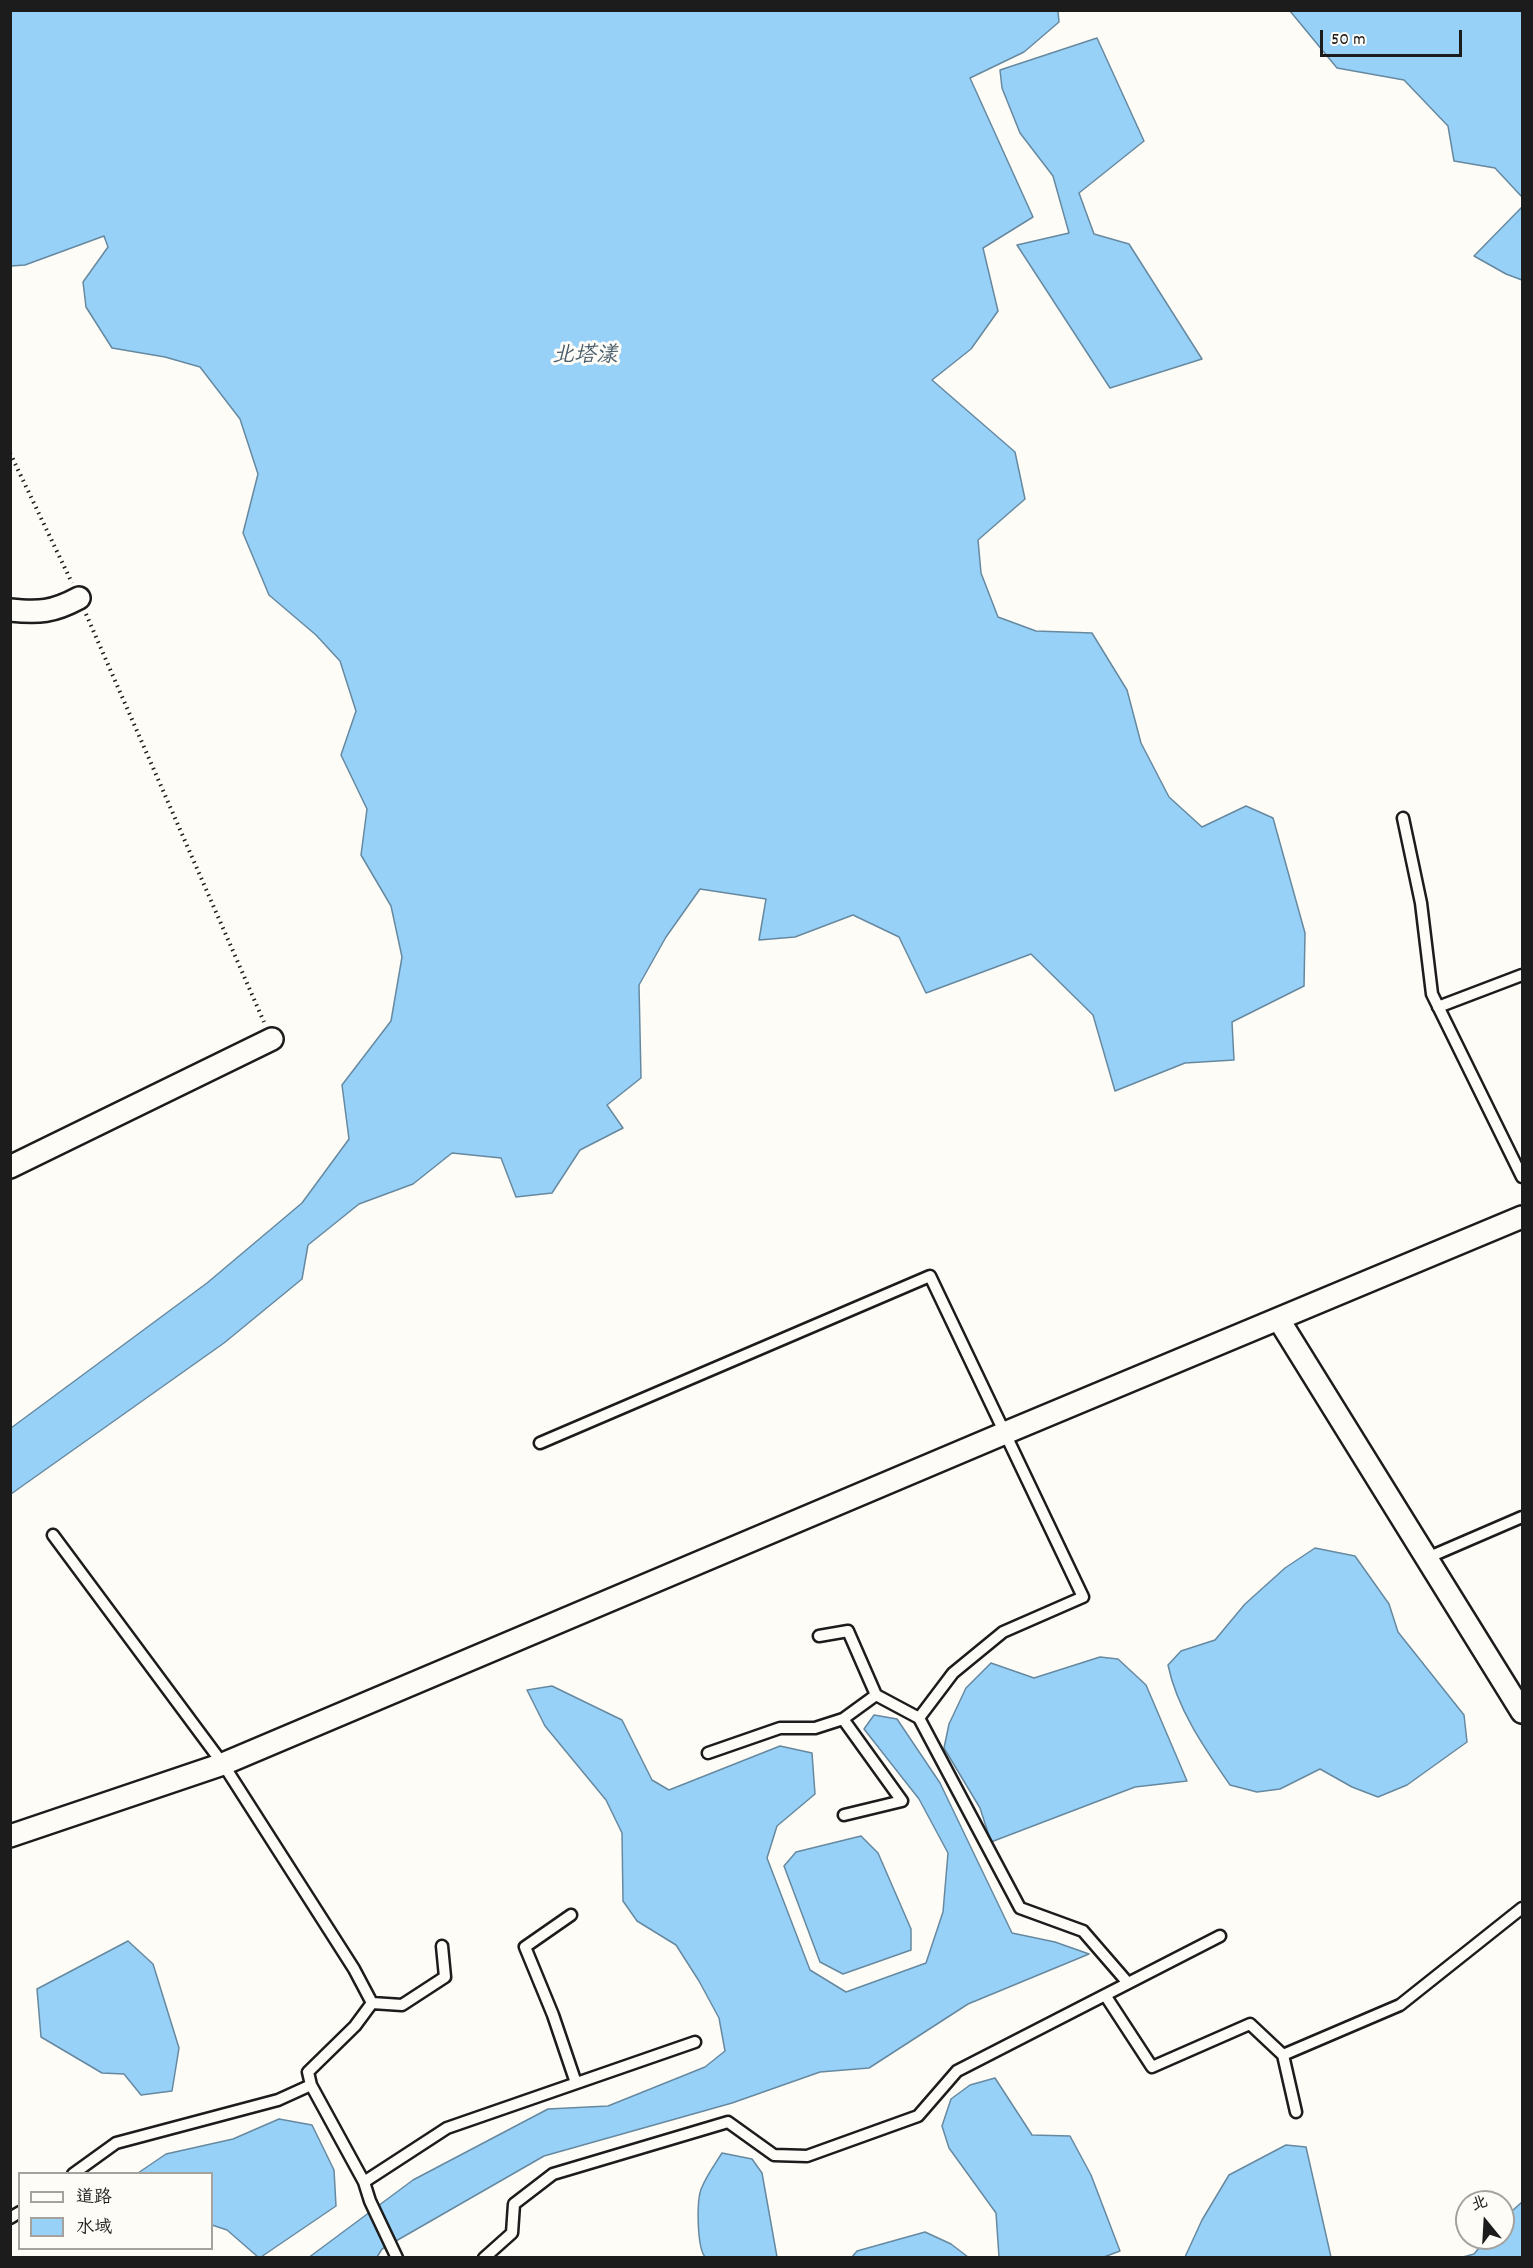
<!DOCTYPE html>
<meta charset="utf-8">
<style>
body{margin:0}
#map{position:relative;width:1533px;height:2268px;overflow:hidden;background:#fdfcf7;font-family:Dekko,"LXGW WenKai TC",sans-serif}
canvas{display:block}
.frame{position:absolute;inset:0;border:12px solid #1c1c1c;pointer-events:none}
.legend{position:absolute;left:18px;top:2172px;width:195px;height:78px;box-sizing:border-box;background:#fdfcf7;border:2px solid #a3a29f;margin:0;padding:8px 10px;list-style:none;font-size:18px;color:#1c1c1c}
.legend li{display:flex;align-items:center;gap:12px;height:30px}
.legend b{width:30px;border:2px solid #a3a29f}
.north{position:absolute;left:1455px;top:2190px;width:60px;height:60px;box-sizing:border-box;background:#fdfcf7;border:2px solid #a3a29f;border-radius:50%;rotate:342deg;font-size:16px;font-weight:700;line-height:24px;text-align:center;color:#1c1c1c}
.north::after{content:'';display:block;margin:auto;width:21px;height:27px;background:#1c1c1c;clip-path:polygon(50% 0,100% 100%,50% 72%,0 100%)}
.scale{position:absolute;left:1320px;top:30px;width:142px;height:27px;box-sizing:border-box;border:3px solid #1c1c1c;border-top:0;padding-left:8px;font-size:18px;line-height:21px;white-space:nowrap;color:#1c1c1c;-webkit-text-stroke:4px #fdfcf7;paint-order:stroke}
</style>
<div id="map">
<canvas width="1533" height="2268"></canvas>
<div class="frame"></div>
<ul class="legend">
<li><b style="height:8px;background:#fdfcf7"></b>道路</li>
<li><b style="height:16px;background:#98d1f8"></b>水域</li>
</ul>
<div class="north">北</div>
<div class="scale">50 m</div>
</div>
<script>
const g = document.querySelector('canvas').getContext('2d');
g.lineJoin = 'round';
function paint(path, color) { g.fillStyle = color; g.fill(path, 'evenodd'); }
function trace(path, color, width, dash) { g.strokeStyle = color; g.lineWidth = width; g.lineCap = dash ? 'butt' : 'round'; g.setLineDash(dash || []); g.stroke(path); }
function drawText(font, color, halo, rows, align = 'center') {
  g.font = font + ' Dekko,"LXGW WenKai TC",sans-serif'; g.lineWidth = 6; g.setLineDash([]); g.textBaseline = 'middle'; g.strokeStyle = halo; g.fillStyle = color; for (const [text, x, y, turn = 0] of rows) {
    g.save(); g.translate(x, y); g.rotate((+turn || 0) * Math.PI / 180); g.textAlign = isNaN(turn) ? turn : align; if (halo) g.strokeText(text, 0, 0); g.fillText(text, 0, 0); g.restore();
  }
}
const water = new Path2D(`
 M11 10 1058 11 1059 22 1024 52 970 78 1033 217 983 248 998 311 971 349 932 380 1015 452 1025 499 978 540 981 573 998 617 1036 631 1092 633 1127 690 1141 743 1169 797 1202 827 1246 806 1273 818 1305 933 1304 986 1232 1022 1234 1060 1185 1063 1115 1091 1093 1015 1031 954 926 993 899 937 853 915 795 937 759 940 766 899 700 889 666 937 639 985 641 1078 607 1105 623 1128 580 1150 552 1193 516 1197 501 1158 452 1153 413 1184 359 1204 308 1245 302 1279 224 1343 11 1494V1428L207 1283 302 1203 349 1139 342 1085 391 1021 402 957 391 906 361 855 367 809 341 755 356 711 340 661 316 635 269 595 243 533 258 474 240 419 200 367 165 357 112 348 86 307 83 282 108 247 104 236 25 265 11 266Z
 M1290 11H1522V197L1495 168 1454 161 1448 126 1404 80 1337 68Z
 M1097 38 1144 141 1079 193 1094 234 1129 244 1202 359 1110 388 1017 245 1069 233 1053 176 1020 133 1002 88 1000 70Z
 M1522 207V280L1506 274 1474 256Z
 M1315 1548 1355 1556 1389 1604 1398 1632 1464 1715 1467 1742 1407 1785 1378 1797 1352 1787 1320 1769 1280 1789 1257 1792 1230 1785C1205 1749 1177 1709 1168 1665L1181 1651 1215 1640 1245 1604 1285 1568Z
 M1100 1657 1118 1659 1146 1685 1187 1781 1135 1787 991 1842 980 1808 944 1748 949 1724 966 1688 991 1663 1034 1678Z
 M552 1686 622 1720 652 1780 669 1790 780 1746 812 1753 815 1794 777 1826 767 1858 810 1970 846 1992 926 1963 943 1912 948 1853 919 1799 864 1729 874 1715 897 1719 940 1783 1012 1933 1055 1942 1089 1954 968 2004 869 2068 820 2072 732 2103 544 2156 382 2249 377 2257 308 2258 413 2180 548 2109 608 2106 705 2067 725 2051 719 2018 699 1981 676 1945 637 1921 623 1901 622 1833 606 1800 545 1726 527 1690Z
 M861 1836 878 1853 911 1929V1950L843 1974 820 1962 784 1866 796 1852Z
 M128 1941 153 1964 179 2048 172 2091 141 2095 124 2074 102 2073 41 2037 37 1989Z
 M995 2078 1032 2135 1070 2136 1091 2175 1120 2251 1104 2257H999L996 2213 949 2148 942 2126 951 2099 970 2085Z
 M279 2119 312 2125 334 2170 336 2206 261 2257H258L227 2230 212 2225V2174L138 2173 166 2154 233 2139Z
 M1286 2145 1306 2147 1331 2257H1185L1202 2220 1229 2175Z
 M722 2153 752 2159 762 2173 777 2257H705C697 2247 696 2199 702 2187 707 2175 715 2164 722 2153Z
 M1522 2202V2257H1463L1474 2254 1487 2238H1503V2219Z
 M925 2232 951 2244 968 2257H852L857 2251Z`);
paint(water, '#98d1f8');
trace(water, '#6689a0', 1.5);
const service = new Path2D(`
 M1403 818 1421 903 1432 994 1522 1177
 M1438 1007 1522 975
 M540 1443 930 1276 1083 1597 1003 1632 953 1673 919 1718
 M53 1535 223 1764 354 1969 372 2003 355 2026 308 2072 311 2085
 M1427 1558 1522 1517
 M819 1636 848 1631 876 1695 919 1718 1020 1908 1083 1931 1128 1983
 M843 1719 902 1801 844 1815
 M708 1753 780 1728H815L843 1719 876 1695
 M571 1915 525 1947 553 2015 576 2083
 M1105 1995 1152 2067 1250 2024 1283 2055 1296 2112
 M372 2003 402 2005 445 1977 442 1946
 M1283 2055 1400 2005 1522 1908
 M73 2174 116 2143 278 2100 311 2085 364 2182 370 2201 397 2258
 M364 2182 447 2128 695 2042
 M10 2218 20 2212
 M484 2258 512 2233 514 2204 553 2174 728 2122 774 2155 807 2156 918 2116 957 2071 1220 1936`);
const minor = new Path2D(`
 M10 610C39 613 53 612 79 598
 M10 1167 272 1039
 M1279 1320 1522 1712
 M10 1836 223 1764 1005 1433 1522 1217`);
trace(service, '#1c1c1c', 15);
trace(minor, '#1c1c1c', 26);
trace(new Path2D(`
 M10 453 72 583
 M86 614 264 1022`), '#1c1c1c', 4, [1.5, 4.5]);
trace(service, '#fdfcf7', 10);
trace(minor, '#fdfcf7', 21);
drawText('italic 22px', '#475b69', '#fdfcf7', [
 ["北塔漾",585,358]
]);
</script>
